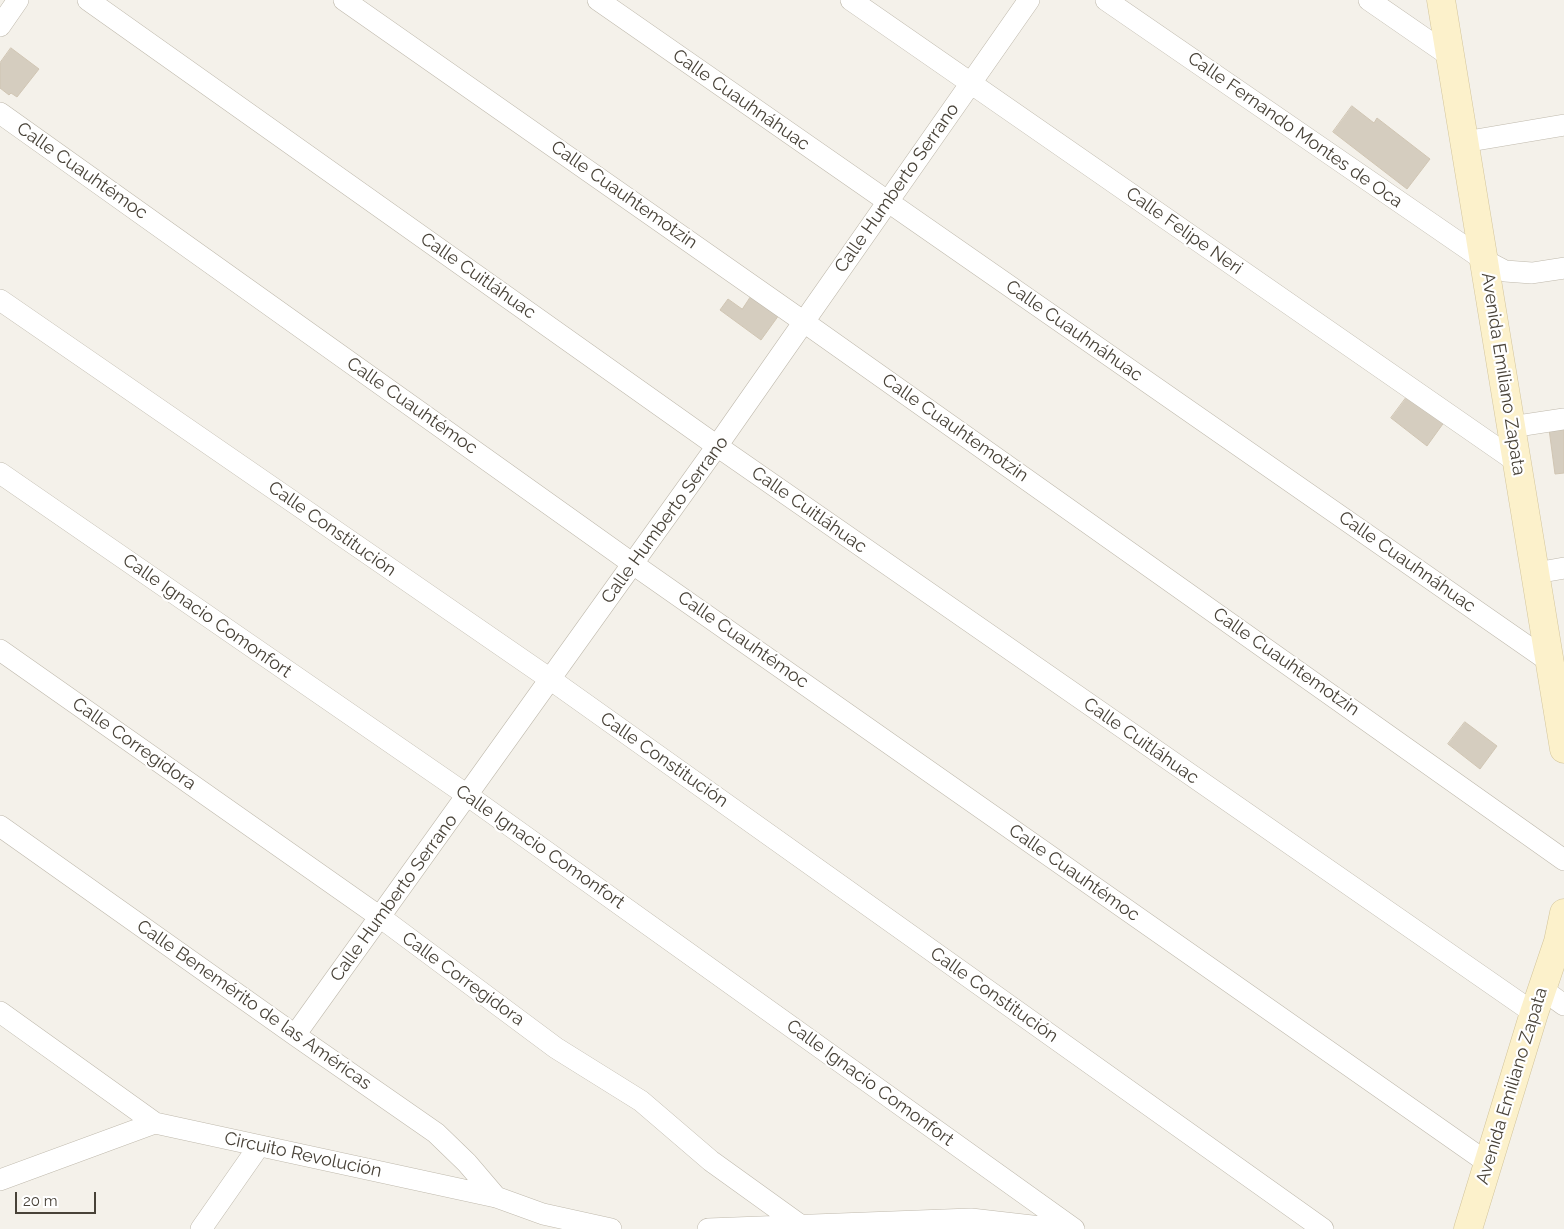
<!DOCTYPE html>
<meta charset="utf-8">
<style>
body{margin:0}
#map{position:relative;width:1564px;height:1229px;overflow:hidden;background:#f4f1ea;font-family:Raleway,sans-serif}
canvas{display:block}
.scale{position:absolute;left:15px;top:1192px;width:81px;height:22px;box-sizing:border-box;border:2px solid #484238;border-top:0;padding-left:6px;font-size:15px;line-height:18px;white-space:nowrap;color:#484238;-webkit-text-stroke:4px #fff;paint-order:stroke}
</style>
<div id="map">
<canvas width="1564" height="1229"></canvas>
<div class="scale">20 m</div>
</div>
<script>
const g = document.querySelector('canvas').getContext('2d');
g.lineJoin = 'round';
function paint(path, color) { g.fillStyle = color; g.fill(path, 'evenodd'); }
function trace(path, color, width, dash) { g.strokeStyle = color; g.lineWidth = width; g.lineCap = dash ? 'butt' : 'round'; g.setLineDash(dash || []); g.stroke(path); }
function drawText(font, color, halo, rows, align = 'center') {
  g.font = font + ' Raleway,sans-serif'; g.lineWidth = 4.5; g.setLineDash([]); g.textBaseline = 'middle'; g.strokeStyle = halo; g.fillStyle = color; for (const [text, x, y, turn = 0] of rows) {
    g.save(); g.translate(x, y); g.rotate((+turn || 0) * Math.PI / 180); g.textAlign = isNaN(turn) ? turn : align; if (halo) g.strokeText(text, 0, 0); g.fillText(text, 0, 0); g.restore();
  }
}
const building = new Path2D(`
 M11 48 39 69 17 97 11 93 9 95 0 88V63Z
 M1352 106 1374 123 1377 118 1430 159 1407 189 1333 132Z
 M752 295 779 315 761 340 720 310 728 299 742 309Z
 M1409 394 1445 421 1427 446 1391 418Z
 M1564 426V473L1555 474 1549 429Z
 M1465 722 1497 746 1480 769 1448 744Z`);
paint(building, '#d5cdbf');
trace(building, '#d0c5b3', 1);
const street = new Path2D(`
 M88 0 717 446 1534 1013
 M344 0 804 322 1564 860
 M598 0 1550 662
 M851 0 1517 462
 M1106 0 1484 260 1505 271 1532 273 1564 268
 M1369 0 1450 56
 M0 26 18 0
 M0 113 633 564 1488 1163
 M1464 142 1564 125
 M0 300 550 679 1323 1229
 M1511 427 1564 419
 M0 473 467 795 1074 1229
 M1536 573 1564 568
 M0 650 380 917 556 1048 641 1101 711 1161 800 1225
 M0 826 295 1035 436 1133 467 1163 496 1197
 M1542 989 1564 1005
 M0 1012 155 1123
 M295 1035 717 446 1029 0
 M0 1180 155 1123 496 1197 543 1214 611 1229
 M201 1229 259 1146
 M708 1229 971 1219 1058 1229`);
const secondary = new Path2D(`
 M1441 0 1564 749
 M1468 1229 1534 1013 1558 942 1564 913`);
trace(street, '#bfb9ac', 22);
trace(secondary, '#d2c49b', 29);
trace(street, '#fff', 21);
trace(secondary, '#fcf1cb', 28);
drawText('18px', '#484238', '#fff', [
 ["Calle Cuauhnáhuac",741,100,35],
 ["Calle Fernando Montes de Oca",1295,130,35],
 ["Calle Cuauhtémoc",82,171,35],
 ["Calle Humberto Serrano",897,188,-55],
 ["Calle Cuauhtemotzin",624,195,35],
 ["Calle Felipe Neri",1184,231,35],
 ["Calle Cuitláhuac",478,276,35],
 ["Calle Cuauhnáhuac",1074,331,35],
 ["Avenida Emiliano Zapata",1503,374,81],
 ["Calle Cuauhtémoc",412,406,35],
 ["Calle Cuauhtemotzin",955,428,35],
 ["Calle Cuitláhuac",809,510,35],
 ["Calle Humberto Serrano",665,520,-54],
 ["Calle Constitución",332,529,35],
 ["Calle Cuauhnáhuac",1407,562,35],
 ["Calle Ignacio Comonfort",207,616,35],
 ["Calle Cuauhtémoc",743,640,35],
 ["Calle Cuauhtemotzin",1286,662,35],
 ["Calle Cuitláhuac",1141,741,35],
 ["Calle Corregidora",134,744,35],
 ["Calle Constitución",664,760,35],
 ["Calle Ignacio Comonfort",540,847,35],
 ["Calle Cuauhtémoc",1074,873,35],
 ["Calle Humberto Serrano",394,898,-54],
 ["Calle Corregidora",463,979,36],
 ["Calle Constitución",994,995,35],
 ["Calle Benemérito de las Américas",254,1005,35],
 ["Calle Ignacio Comonfort",870,1083,36],
 ["Avenida Emiliano Zapata",1512,1086,-73],
 ["Circuito Revolución",303,1155,12]
]);
</script>
